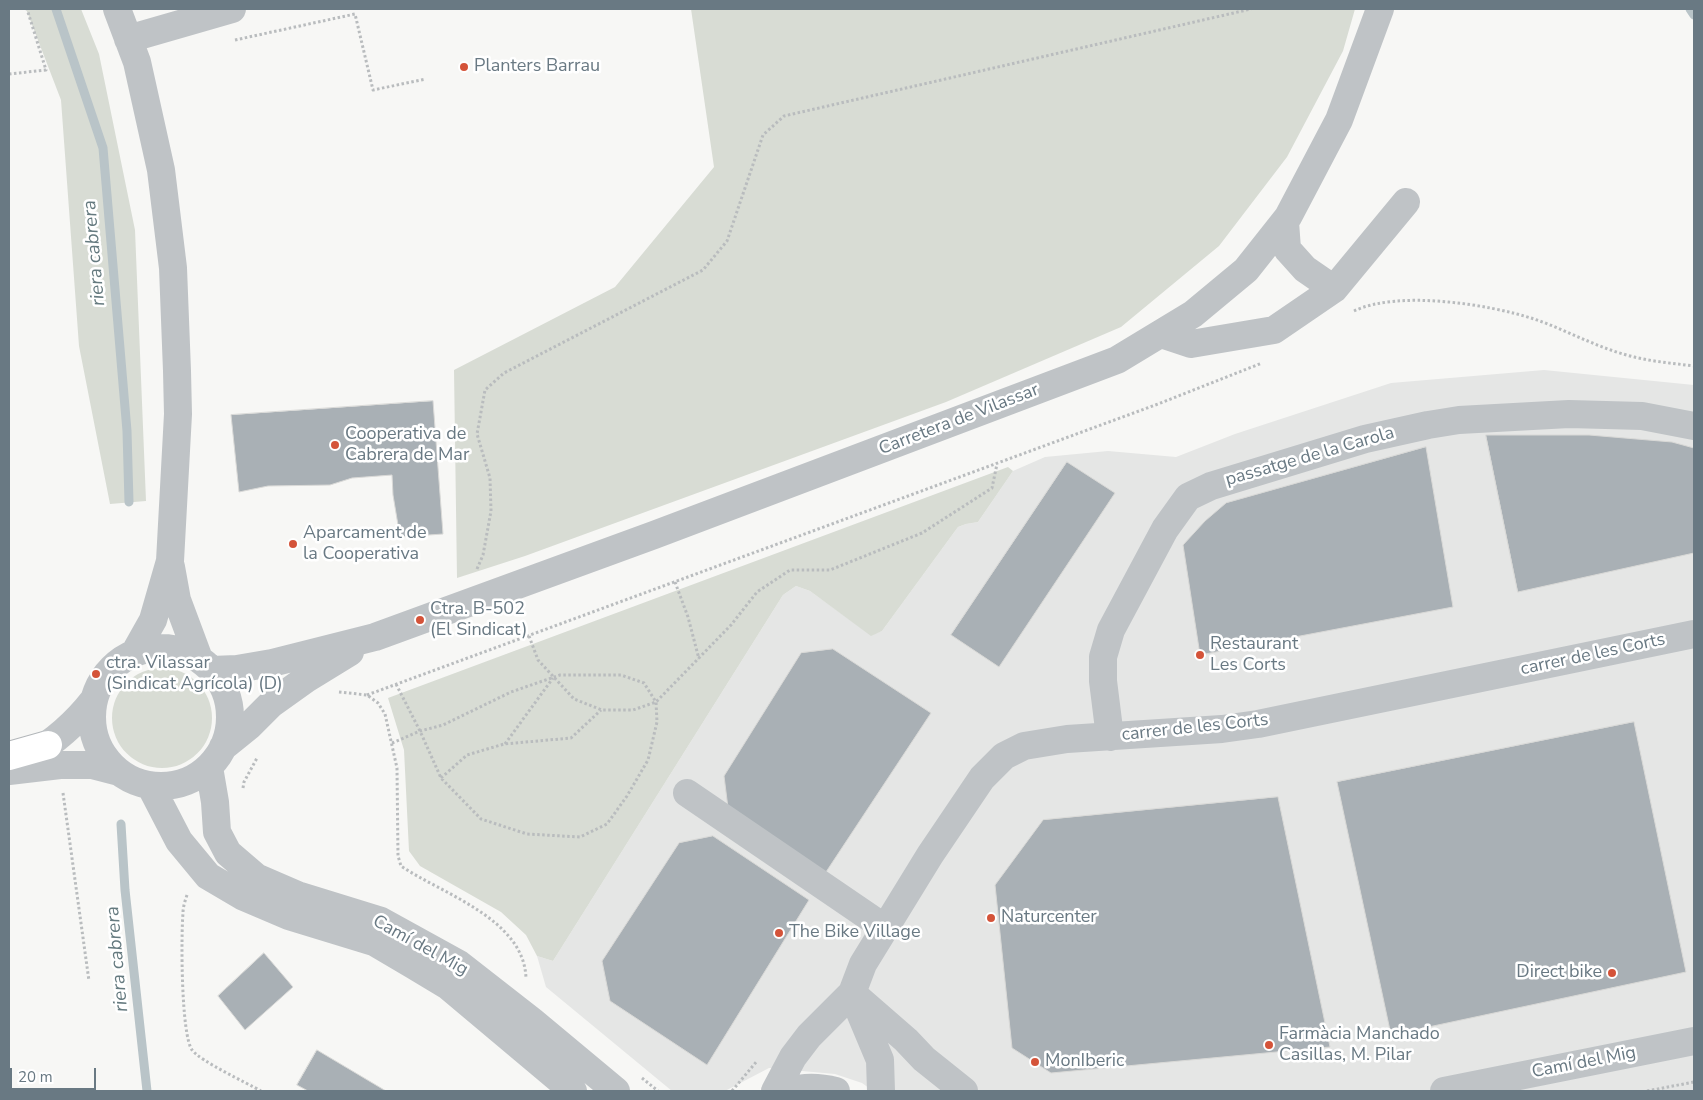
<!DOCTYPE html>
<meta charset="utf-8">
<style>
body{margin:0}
#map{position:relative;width:1703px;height:1100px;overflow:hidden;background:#f7f7f5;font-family:"Nunito Sans",sans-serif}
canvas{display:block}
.frame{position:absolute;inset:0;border:10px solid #697983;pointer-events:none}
.scale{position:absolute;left:10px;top:1068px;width:86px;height:22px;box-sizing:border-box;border:2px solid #697983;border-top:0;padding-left:6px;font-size:15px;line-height:18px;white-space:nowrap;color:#697983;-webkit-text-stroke:4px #fff;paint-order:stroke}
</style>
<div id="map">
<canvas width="1703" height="1100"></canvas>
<div class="frame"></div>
<div class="scale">20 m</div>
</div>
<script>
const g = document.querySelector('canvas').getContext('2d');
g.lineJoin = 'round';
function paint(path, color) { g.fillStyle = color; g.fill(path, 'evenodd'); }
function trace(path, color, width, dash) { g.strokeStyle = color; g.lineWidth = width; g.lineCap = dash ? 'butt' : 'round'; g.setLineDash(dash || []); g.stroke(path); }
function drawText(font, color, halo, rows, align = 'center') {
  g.font = font + ' "Nunito Sans",sans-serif'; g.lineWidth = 5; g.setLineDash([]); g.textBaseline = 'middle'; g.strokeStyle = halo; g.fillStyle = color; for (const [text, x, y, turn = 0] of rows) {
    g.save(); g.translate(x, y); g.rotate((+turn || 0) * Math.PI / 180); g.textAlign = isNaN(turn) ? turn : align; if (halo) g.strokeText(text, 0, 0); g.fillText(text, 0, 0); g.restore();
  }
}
paint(new Path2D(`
 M1544 370 1694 385V1091H873L862 1083 835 1074 769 1068 725 1091H672L546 987 537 956 553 961 783 595 796 586 810 591 871 635 882 631 958 527 966 524 978 522 1013 471 1045 457 1108 451 1176 457 1235 434 1391 383Z`), '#e5e6e5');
paint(new Path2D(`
 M26 9H81L99 54 135 230 146 501 110 504 79 346 61 100Z
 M691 9H1355L1343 51 1287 157 1219 246 1121 327 946 402 525 556 457 578 454 370 615 287 714 167Z
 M1008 467 1013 471 978 522 966 524 958 527 882 631 871 636 810 591 796 586 783 595 553 961 537 956 526 935 501 912 420 866 409 851 404 750 388 698Z
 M112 718a50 50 0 1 1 100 0a50 50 0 1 1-100 0Z`), '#d8dcd4');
trace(new Path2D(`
 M56 9 103 148 127 431 129 502
 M1690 9 1694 15
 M121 824 125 890 147 1091`), '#b9c4c8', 9);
const building = new Path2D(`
 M433 401 443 534 400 537 393 495 392 475 352 478 330 485 268 486 239 492 231 415Z
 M1486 435H1589L1672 442 1694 448V553L1518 592Z
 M1426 447 1453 607 1200 655 1183 545 1205 521 1226 503Z
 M1067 462 1115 493 999 667 951 635Z
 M833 649 931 713 826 872 728 808 724 776 801 653Z
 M1634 722 1686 972 1391 1035 1337 782Z
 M1278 797 1330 1047 1051 1073 1012 1048 995 885 1043 820Z
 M713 836 809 900 707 1065 610 1001 602 961 679 843Z
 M264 953 293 987 245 1030 218 996Z
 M317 1050 386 1091H308L297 1085Z`);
paint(building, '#a9b0b5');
trace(building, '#d9d9d7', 1);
const highway = new Path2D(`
 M9 756 48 745`);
trace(highway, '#b2b6b9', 30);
trace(new Path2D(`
 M235 40 355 14 373 90 426 79
 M9 74 46 70 27 9
 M1354 311C1398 290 1488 304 1534 319 1564 329 1592 345 1623 354 1646 361 1670 363 1694 366
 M477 569 483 555 491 511 490 478 477 434 485 390 504 373 703 270 727 241 763 135 784 116 1251 9
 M675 582 688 617 699 659
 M529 636 538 660 574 699 602 710H633L656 702 731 625 757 592 790 570H830L922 533 992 488 997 464
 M339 692 367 695 378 703 385 714 397 768 398 856 401 866C442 894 525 919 526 979
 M367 695 1158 404 1262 363
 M392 743 420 731 443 725 511 692 560 675H621L644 683 656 702 657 722 648 760 627 796 607 824 580 837 527 834 481 819 441 778 420 731 396 684
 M505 744 553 678
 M441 778 467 755 504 744 571 738 601 710
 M243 788 244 782 257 758
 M63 793 89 981
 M187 895C185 901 183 907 183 913 181 936 181 1034 192 1050 200 1061 247 1083 261 1091
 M642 1078 658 1091
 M732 1091 757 1061
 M1647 1091 1694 1082`), '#b9bcbe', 3, [2.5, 2.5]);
trace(new Path2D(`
 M117 9 137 62 161 170 173 268 177 371 178 414 170 561 153 620 135 652
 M128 39 232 9
 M1285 222 1287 249 1305 269 1334 289
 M1161 334 1191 344 1274 330 1334 289 1406 202
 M171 567 177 600 199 659
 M92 717a69 69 0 1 1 138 0a69 69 0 1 1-138 0Z
 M212 670 237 669 272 663 375 637 654 535 1117 360 1193 314 1246 270 1288 217 1339 120 1380 9
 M1110 737 1103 681V657L1111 630 1165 529 1188 497 1211 486 1365 439 1428 425 1459 420 1569 414 1642 416 1694 426
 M223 747 249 726 271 704 306 679 350 652
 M29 757C54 742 75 724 93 701
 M209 767 215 802 217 832 228 853 256 877 300 896 381 921 459 964 532 1021 616 1091
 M9 771 60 765H92L119 772
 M150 785 179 841 208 876 242 896 289 916 374 942 413 965 448 986 573 1091
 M687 793 885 928
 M852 993 906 1040 924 1059 964 1091
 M854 998 880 1060 881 1091
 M775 1091 793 1057 809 1036 852 993 863 964 930 855 982 778 1004 756 1024 746 1067 739 1222 729 1258 724 1694 634
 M790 1091C805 1086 820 1087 836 1091
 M1444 1091 1694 1041`), '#bfc3c6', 28);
trace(highway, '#fff', 28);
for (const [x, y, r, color] of [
 [464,67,5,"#d45339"],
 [335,445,5,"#d45339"],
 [293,544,5,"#d45339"],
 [420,620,5,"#d45339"],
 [1200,655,5,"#d45339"],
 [96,674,5,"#d45339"],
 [991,918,5,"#d45339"],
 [779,933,5,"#d45339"],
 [1612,973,5,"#d45339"],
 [1269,1045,5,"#d45339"],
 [1035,1062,5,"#d45339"]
]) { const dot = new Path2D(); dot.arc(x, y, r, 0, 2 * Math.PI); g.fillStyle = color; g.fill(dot); trace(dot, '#fff', 2); }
drawText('18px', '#697983', '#fff', [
 ["Planters Barrau",474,67],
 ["Cooperativa de",345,435],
 ["Cabrera de Mar",345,456],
 ["Aparcament de",303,534],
 ["la Cooperativa",303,555],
 ["Ctra. B-502",430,610],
 ["(El Sindicat)",430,631],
 ["Restaurant",1210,645],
 ["Les Corts",1210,666],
 ["ctra. Vilassar",106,664],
 ["(Sindicat Agrícola) (D)",106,685],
 ["Naturcenter",1001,918],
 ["The Bike Village",789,933],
 ["Direct bike",1602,973,"right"],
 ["Farmàcia Manchado",1279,1035],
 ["Casillas, M. Pilar",1279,1056],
 ["MonIberic",1045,1062]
], 'left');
drawText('18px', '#697983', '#fff', [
 ["Carretera de Vilassar",959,420,-21],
 ["passatge de la Carola",1310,457,-16],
 ["carrer de les Corts",1593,655,-12],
 ["carrer de les Corts",1195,728,-6],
 ["Camí del Mig",420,946,29],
 ["Camí del Mig",1584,1063,-11]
]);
drawText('italic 19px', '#657a7f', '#fff', [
 ["riera cabrera",95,253,-95],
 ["riera cabrera",118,959,-95]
]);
</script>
